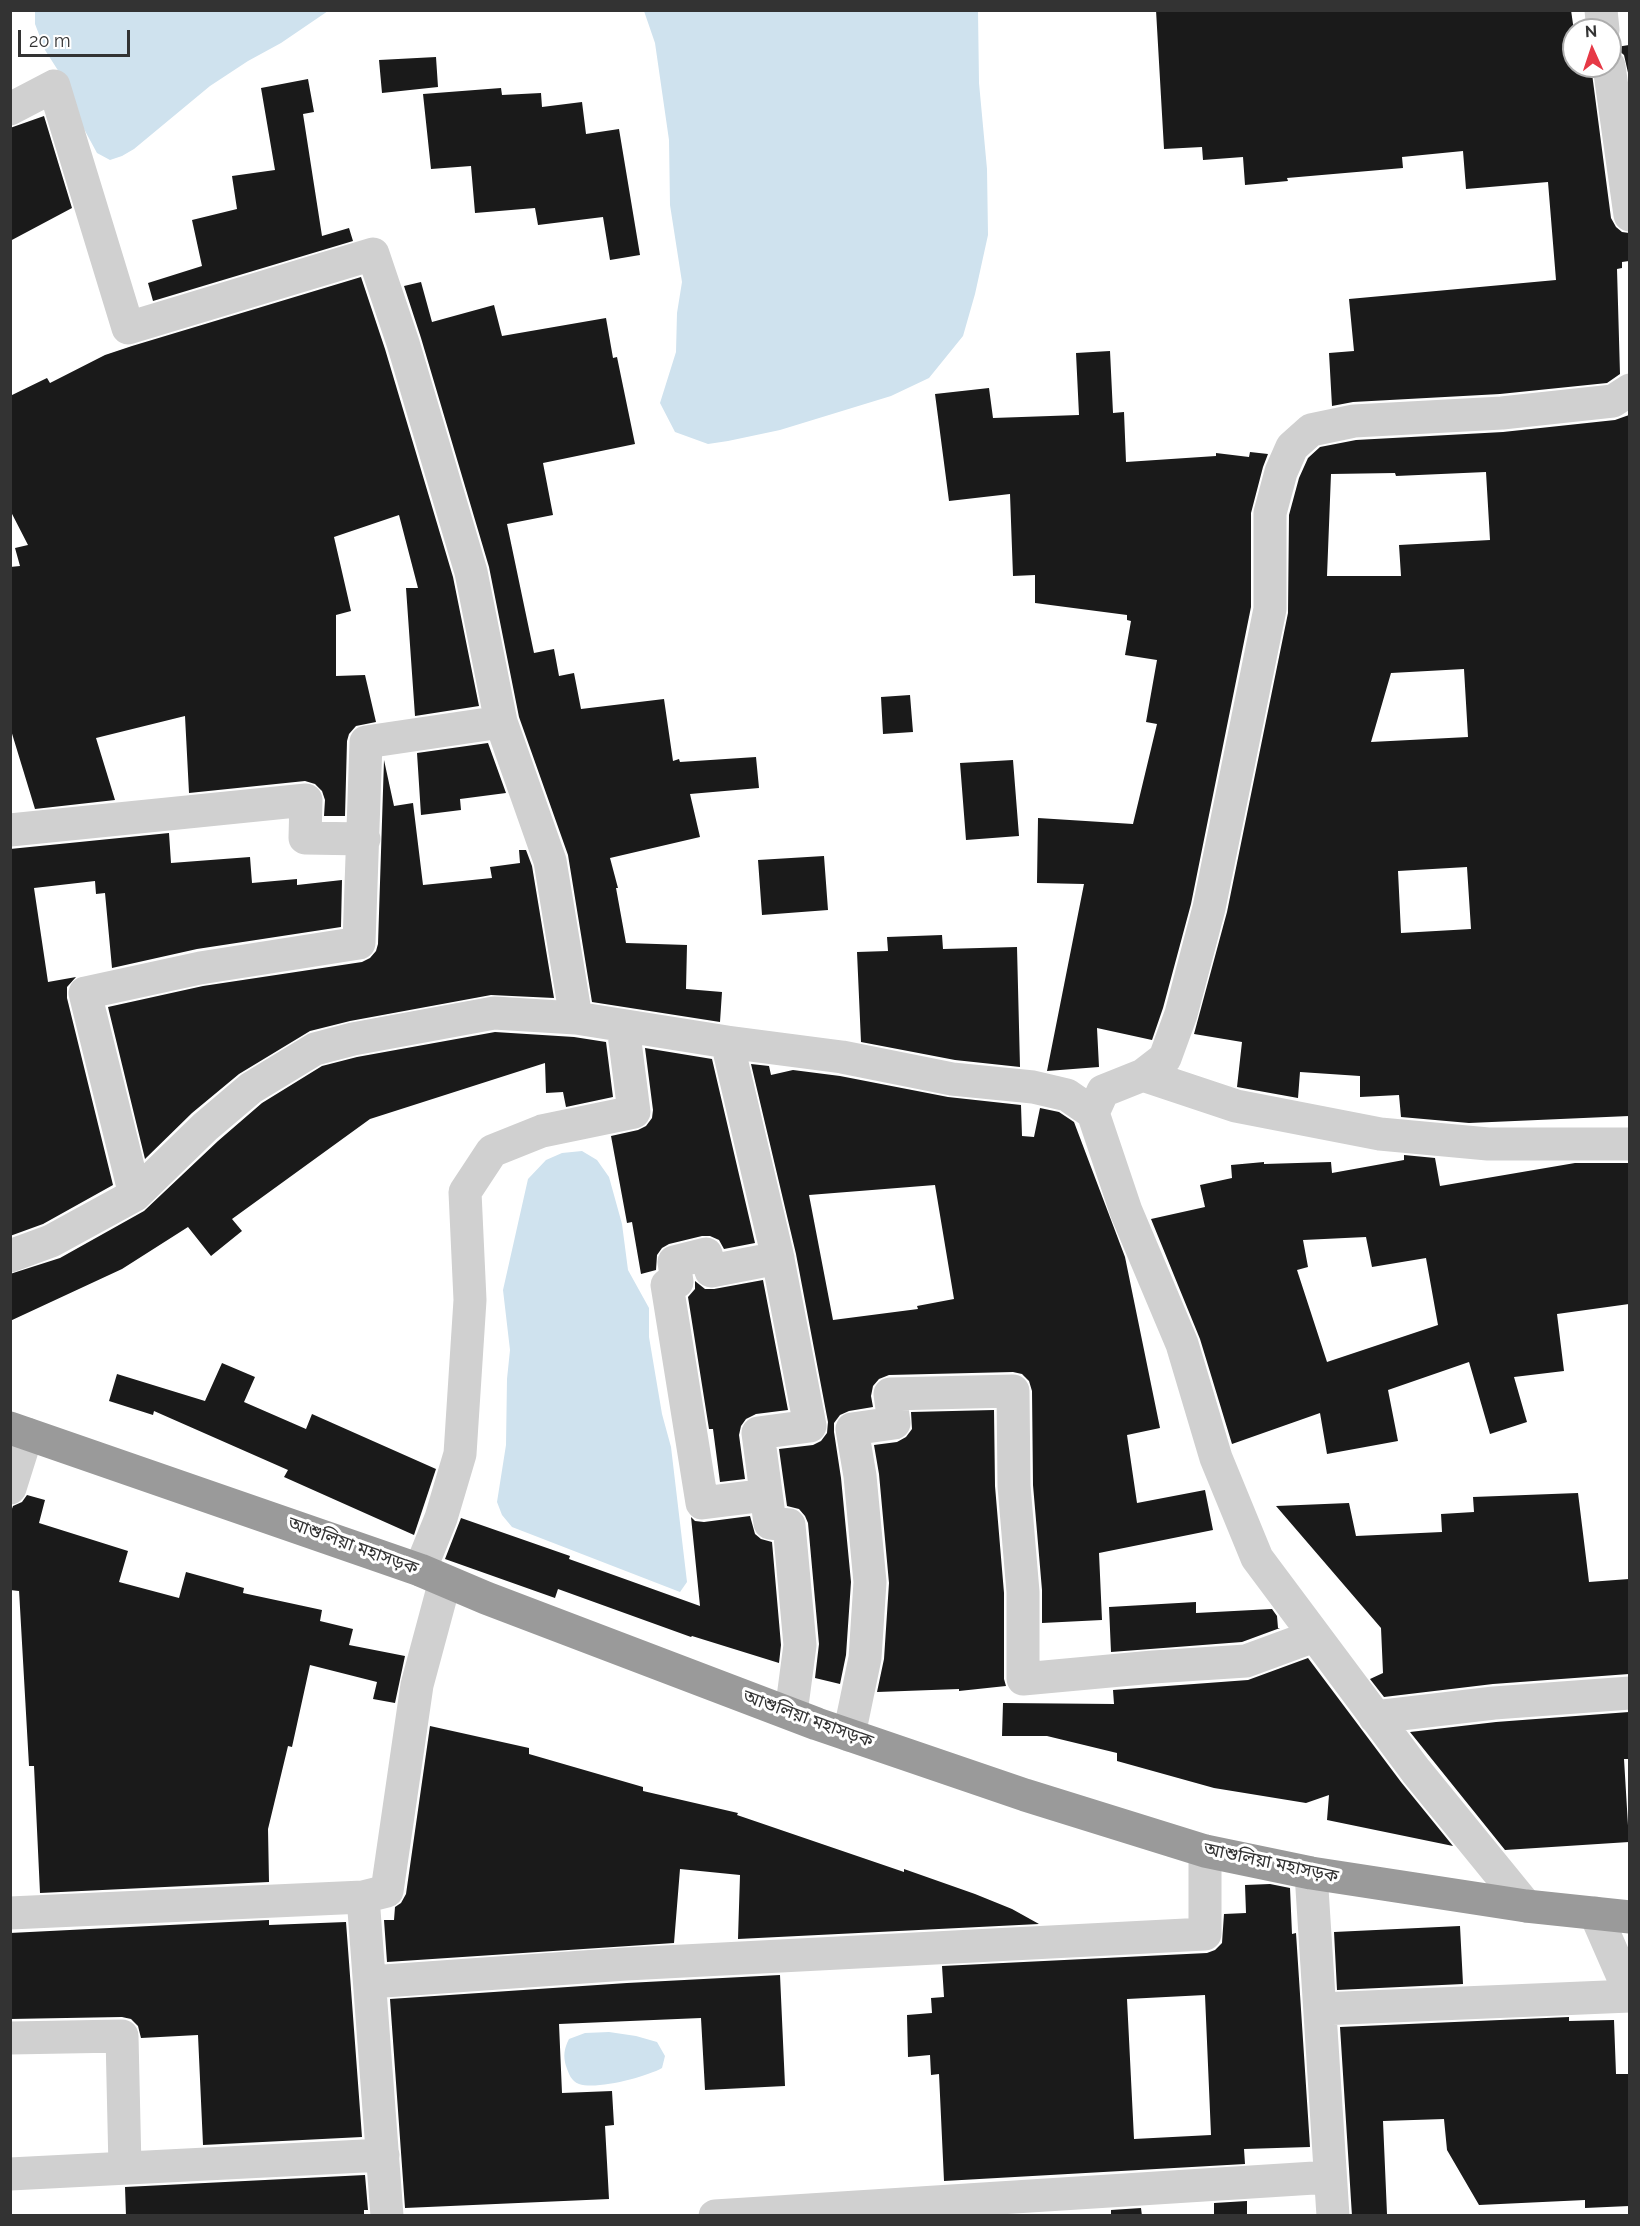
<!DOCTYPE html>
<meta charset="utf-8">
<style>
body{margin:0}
#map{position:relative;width:1640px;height:2226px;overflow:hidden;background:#fff;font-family:Raleway,sans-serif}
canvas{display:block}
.frame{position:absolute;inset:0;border:12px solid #333;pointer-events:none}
.north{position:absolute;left:1562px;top:18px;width:60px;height:60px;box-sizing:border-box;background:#fff;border:2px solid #adadad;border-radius:50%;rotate:357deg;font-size:16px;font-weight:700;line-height:24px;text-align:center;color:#333}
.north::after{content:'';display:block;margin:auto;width:21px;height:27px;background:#e63946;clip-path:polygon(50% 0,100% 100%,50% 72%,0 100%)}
.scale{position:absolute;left:18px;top:30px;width:112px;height:27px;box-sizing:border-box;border:3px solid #333;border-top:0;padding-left:8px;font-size:18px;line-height:21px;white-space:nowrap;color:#333;-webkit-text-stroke:4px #fff;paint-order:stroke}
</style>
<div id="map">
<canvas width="1640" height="2226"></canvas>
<div class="frame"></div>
<div class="north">N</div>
<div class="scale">20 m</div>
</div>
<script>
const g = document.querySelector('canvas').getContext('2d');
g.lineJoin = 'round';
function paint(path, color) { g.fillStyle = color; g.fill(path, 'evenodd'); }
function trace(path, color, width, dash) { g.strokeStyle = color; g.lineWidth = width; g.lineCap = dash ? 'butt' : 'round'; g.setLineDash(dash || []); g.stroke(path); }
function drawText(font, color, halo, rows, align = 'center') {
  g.font = font + ' Raleway,"Noto Sans Bengali",sans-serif'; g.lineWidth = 6; g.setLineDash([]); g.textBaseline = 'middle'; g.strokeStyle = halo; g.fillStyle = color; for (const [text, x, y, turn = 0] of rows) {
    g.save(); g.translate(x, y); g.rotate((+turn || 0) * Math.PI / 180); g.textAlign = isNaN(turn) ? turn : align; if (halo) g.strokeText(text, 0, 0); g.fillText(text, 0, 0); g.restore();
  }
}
paint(new Path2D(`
 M35 10 328 11 281 43 248 61 210 86 134 149 122 156 110 160 97 153 65 94 59 72 45 50 35 24Z
 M644 11H978L979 83 987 169 988 235 975 294 963 336 929 378 891 396 780 430 728 441 708 444 675 432 660 403 676 352 677 313 682 282 670 205 669 140 655 43Z
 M582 1151 597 1160 609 1177 622 1224 628 1270 649 1308V1337L662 1414 671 1447 687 1582 680 1592 512 1527 502 1515 497 1502 506 1445 507 1379 510 1350 503 1290 528 1179 546 1160 562 1153Z
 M609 2032 636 2036 657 2042 665 2056 662 2068C646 2077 597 2090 579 2084 571 2081 569 2074 566 2066 563 2056 564 2049 569 2039L585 2033Z`), '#cfe2ee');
paint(new Path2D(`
 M1156 10H1571L1574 31V66H1591L1611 218 1616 227 1622 232 1629 233V261L1622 262V268L1617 269 1620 374 1607 383 1500 394 1353 402 1332 406 1329 353 1354 351 1349 299 1556 280 1548 182 1466 189 1463 151 1402 157 1403 168 1287 178 1288 181 1245 185 1243 157 1203 160 1202 147 1164 149Z
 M1629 45V77L1624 55 1617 49 1610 48Z
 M436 57 438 87 382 93 379 60Z
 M308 79 314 112 303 114 322 236 349 228 353 241 153 301 148 283 202 266 192 220 237 209 232 176 275 170 261 88Z
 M501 88 502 95 541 93 542 107 582 102 586 134 619 129 640 255 610 260 603 217 538 225 535 208 475 213 471 166 431 169 423 94Z
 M44 116 72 208 10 241V128Z
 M361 277 385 349 453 577 479 706 415 716 406 588H418L399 515 334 537 351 611 336 615V676L365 675 376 722 356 726 349 734 347 741 345 816H324L325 800 322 791 315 784 305 781 189 793 185 716 96 738 115 800 35 809 10 727V567L20 566 15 548 28 545 10 510V396L47 378 50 383 105 355 132 346Z
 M421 282 432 322 494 305 502 336 606 318 613 358 617 357 635 444 543 463 553 515 507 524 534 653 554 649 559 676 574 673 581 709 664 699 673 761 679 759 680 762 756 757 759 788 690 794 700 837 610 858 618 888H616L626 943 687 945 686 989 722 992 720 1022 592 1002 568 855 519 717 489 567 421 338 404 286Z
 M1110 351 1113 413 1124 412 1126 462 1216 456V453L1249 457 1250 452 1268 454 1263 467 1251 513V607L1191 904 1163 1008 1152 1040 1097 1028 1099 1067 1047 1071 1084 884 1037 883 1038 818 1133 824 1157 724 1146 722 1157 660 1125 655 1131 621 1127 620V615L1035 603V575L1013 576 1010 494 949 501 935 394 989 388 993 418 1079 415 1076 353Z
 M1629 415V1116L1469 1123 1401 1117 1399 1095 1360 1097V1076L1300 1072 1298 1098 1237 1087 1242 1042 1194 1034 1227 912 1288 613 1289 515 1299 478 1308 458 1320 447 1356 440 1503 432 1615 420ZM1486 472 1490 540 1399 545 1401 576H1327L1331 474 1395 473 1396 476ZM1464 669 1468 737 1371 742 1391 673ZM1467 867 1471 929 1401 933 1398 871Z
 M910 695 913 732 883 734 881 697Z
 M488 743 506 793 460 799 461 810 421 815 417 753Z
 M384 760 394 806 413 803 423 885 492 878 490 867 520 863 519 850H526L532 866 554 998 491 995 350 1021 310 1031 239 1074 192 1113 145 1159 108 1007 203 986 362 962 370 958 376 951 378 944Z
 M1013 760 1019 836 966 840 960 763Z
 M169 833 171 863 250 857 252 883 297 879V885L342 880 341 927 197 949 112 968 105 893 96 894 95 881 34 888 48 982 76 977 67 987V998L113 1185 43 1224 10 1236V849Z
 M824 856 828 910 762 915 758 860Z
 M942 935 943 949 1017 947 1020 1067 955 1060 861 1042 857 952 888 951 887 937Z
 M495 1032 574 1037 606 1042 613 1097 566 1107 563 1092 546 1093 545 1063 370 1119 232 1219 242 1231 211 1256 188 1227 122 1269 10 1321V1274L60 1258 144 1211 218 1141 262 1103 322 1066 357 1057Z
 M645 1048 712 1059 755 1243 724 1249 719 1240 710 1236H702L669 1244 662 1248 657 1255 656 1270 641 1274 632 1222 627 1223 611 1136 638 1130 646 1126 652 1118 653 1110Z
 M751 1064 769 1066 771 1075 793 1070 840 1076 948 1097 1021 1105 1022 1136 1034 1137 1040 1108 1059 1112 1074 1122 1125 1257 1160 1428 1127 1435 1137 1503 1205 1490 1213 1530 1099 1553 1102 1620 1042 1623V1590L1033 1485 1032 1391 1029 1381 1022 1374 1013 1372 889 1375 879 1379 873 1386 871 1396 873 1407 849 1411 840 1415 834 1423V1432L841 1478 851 1582 846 1655 840 1684 815 1678 819 1644 808 1523 805 1516 799 1509 787 1506 779 1449 813 1445 821 1441 827 1433 828 1422 796 1254ZM935 1185 954 1299 917 1306 918 1309 833 1320 809 1195Z
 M1404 1155 1435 1158 1440 1186 1575 1163H1629V1304L1557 1314 1564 1371 1514 1377 1527 1422 1490 1434 1469 1362 1388 1390 1398 1441 1327 1454 1320 1413 1232 1444 1200 1339 1151 1219 1205 1207 1200 1185 1232 1178 1231 1165 1264 1162V1164L1331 1162 1332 1173 1404 1160ZM1366 1237 1372 1267 1426 1258 1438 1325 1327 1362 1297 1270 1308 1267 1303 1240Z
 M763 1280 788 1410 756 1414 746 1419 741 1426 739 1435 745 1479 720 1482 713 1429H709L688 1297 695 1289V1281L705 1289H714Z
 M222 1363 255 1377 244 1402 306 1429 312 1414 436 1469 414 1535 284 1477 288 1470 154 1411 153 1415 109 1401 117 1374 205 1401Z
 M994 1410 995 1486 1004 1593V1679L1006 1686 959 1691V1689L877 1692 884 1659 889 1583 879 1474 874 1445 897 1442 906 1437 912 1429 911 1412Z
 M1578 1493 1589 1582 1629 1579V1674L1493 1684 1384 1697 1370 1679 1383 1673 1381 1628 1276 1506 1349 1503 1356 1536 1442 1532 1441 1514 1474 1512 1473 1497Z
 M27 1495 45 1500 39 1523 128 1551 119 1582 179 1598 186 1572 244 1588 243 1593 322 1610 320 1621 353 1629 349 1645 405 1656 395 1703 373 1699 377 1682 310 1665 292 1747 288 1746 268 1829 269 1882 40 1893 34 1766H29L19 1590V1591L10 1590V1514L13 1506 22 1502Z
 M750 1516 755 1534 761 1539 772 1542 781 1645 779 1663 692 1636 691 1637 558 1589 555 1598 445 1559 461 1518 570 1556 569 1559 700 1606 691 1517 695 1521 704 1522Z
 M1196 1602V1613L1272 1609 1277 1616 1278 1628H1280L1242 1642 1111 1652 1109 1607Z
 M1308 1658 1401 1782 1453 1846 1327 1820 1329 1795 1306 1803 1214 1788 1117 1761V1753L1047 1736H1002L1003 1703 1114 1704 1113 1690 1248 1680Z
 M1629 1712V1759H1624L1629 1842 1505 1850 1410 1732 1496 1722Z
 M430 1726 529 1748V1754L643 1787V1791L738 1813 737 1815 904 1872V1869L975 1894 1012 1909 1039 1924 738 1939 740 1875 680 1869 674 1943 387 1962 384 1920H394L395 1907 401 1903 406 1894Z
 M1270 1884 1290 1888 1292 1934 1296 1933 1310 2147 1244 2149 1245 2164 944 2181 939 2074 931 2075 930 2055 908 2057 907 2015 932 2013 931 1998 944 1997 942 1966 1207 1953 1215 1950 1222 1943 1224 1914 1246 1913 1245 1885ZM1205 1995 1211 2135 1134 2139 1127 1999Z
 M269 1920V1925L346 1922 362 2137 203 2145 198 2035 141 2038 138 2026 131 2019 122 2017 10 2019V1933Z
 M1460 1926 1463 1984 1337 1990 1334 1932Z
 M780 1975 785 2086 705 2090 701 2018 559 2024 562 2093 612 2091 614 2125 605 2126 609 2199 405 2208 390 1999 627 1983Z
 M1569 2017V2021L1614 2020 1616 2074H1629V2206L1585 2208V2200L1479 2205 1447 2150 1444 2119 1383 2121 1387 2214 1352 2216 1340 2027Z
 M365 2175 368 2210H364V2216H126L125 2187Z
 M1247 2201V2216H1214V2203Z
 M1141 2208 1142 2216H1111V2210Z`), '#1a1a1a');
trace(new Path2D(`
 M1601 10 1603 30
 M1609 66 1630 215
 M10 109 54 86 128 328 373 254 403 343 471 572 501 722 550 861 576 1018
 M10 830 306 800 305 838 364 839
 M727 1042 777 1254 810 1426 758 1433 770 1523 789 1525 800 1645 791 1713
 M1143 1075 1236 1106 1380 1134 1488 1144H1630
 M1093 1113 1103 1091 1143 1075 1165 1058 1181 1014 1209 908 1270 609V513L1281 472 1292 447 1311 430 1354 421 1502 413 1613 401 1630 390
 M135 1195 85 993 200 968 359 943 366 742 501 722
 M10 1256 51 1241 135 1195 205 1127 251 1088 315 1049 353 1039 494 1013 576 1018 727 1042 842 1057 952 1079 1033 1087 1067 1095 1093 1113 1126 1211 1182 1344 1216 1458 1257 1558 1416 1771 1526 1906
 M10 1488 27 1434
 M766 1495 702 1503 667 1285 677 1282 674 1262 706 1254 711 1271 778 1258
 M420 1570 441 1518 460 1454 470 1300 465 1192 492 1151 542 1131 634 1112 623 1026
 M1375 1717 1494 1703 1630 1693
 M849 1735 865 1658 870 1582 860 1476 852 1429 894 1423 890 1394 1013 1391 1014 1486 1023 1592V1679L1153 1667 1246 1661 1314 1636
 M1311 1873 1333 2216
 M363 1897 387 1891 417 1685 445 1581
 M10 1913 363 1897 387 2216
 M1595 1913 1630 1993
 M370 1982 626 1964 1205 1934V1851
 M1320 2009 1630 1996
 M10 2038 122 2036 125 2168
 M10 2174 383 2155
 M715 2216 1330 2177`), '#d0d0d0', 33);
trace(new Path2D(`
 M10 1428 420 1570 486 1598 817 1724 1025 1795 1205 1851 1311 1873 1526 1906 1630 1917`), '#9a9a9a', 33);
drawText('18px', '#333', '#fff', [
 ["আশুলিয়া মহাসড়ক",353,1546,20],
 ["আশুলিয়া মহাসড়ক",808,1719,20],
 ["আশুলিয়া মহাসড়ক",1271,1863,12]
]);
</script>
